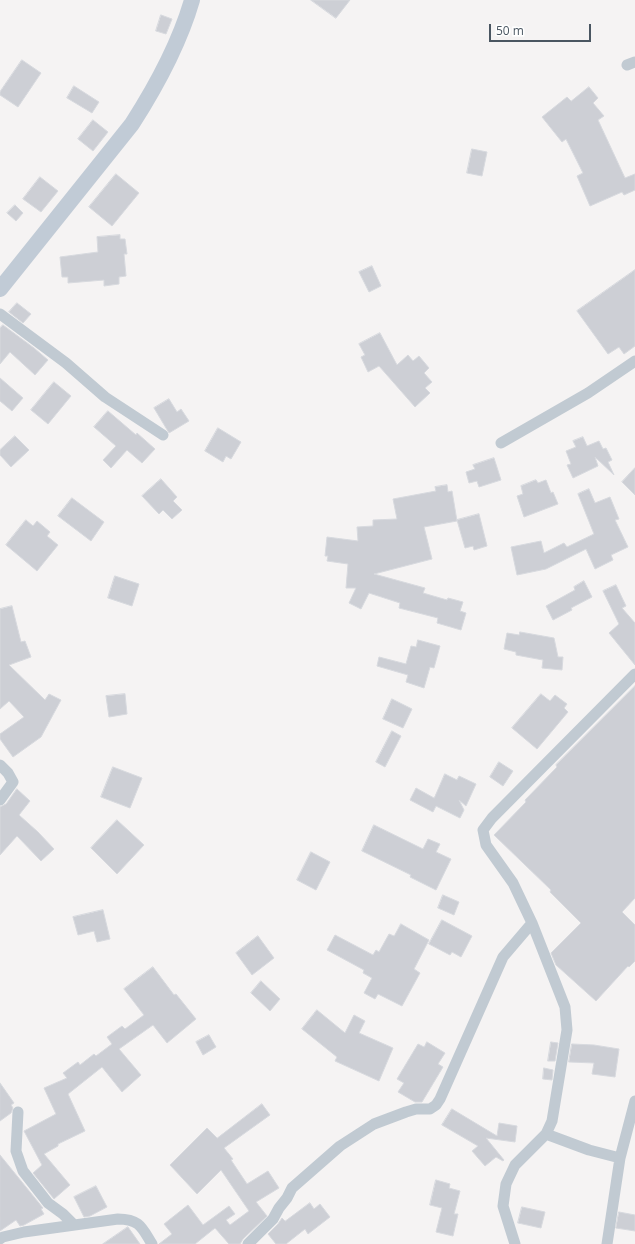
<!DOCTYPE html>
<style>
body{margin:0}
#map{position:relative;width:635px;height:1244px;overflow:hidden;background:#f5f3f3;font-family:"Open Sans",sans-serif}
canvas{display:block}
.scale{position:absolute;left:489px;top:24px;width:102px;height:18px;box-sizing:border-box;border:2px solid #4a5661;border-top:0;padding-left:5px;font-size:12px;line-height:14px;white-space:nowrap;color:#4a5661;-webkit-text-stroke:3px #fff;paint-order:stroke}
</style>
<div id="map">
<canvas width="635" height="1244"></canvas>
<div class="scale">50 m</div>
</div>
<script>
const g = document.querySelector('canvas').getContext('2d');
g.lineJoin = 'round';
function paint(path, color) { g.fillStyle = color; g.fill(path, 'evenodd'); }
function trace(path, color, width, dash) { g.strokeStyle = color; g.lineWidth = width; g.lineCap = dash ? 'butt' : 'round'; g.setLineDash(dash || []); g.stroke(path); }
const building = new Path2D(`
 M311 0H350L336 18Z
 M161 15 172 19 166 34 156 31Z
 M22 60 41 73 18 107 0 95V92Z
 M74 86 99 102 92 113 67 98Z
 M589 87 598 98 593 103 604 116 598 120 625 178 635 174V190L624 195 622 192 590 206 577 176 583 173 566 139 562 142 542 117 567 97 571 101Z
 M93 120 108 132 93 151 78 139Z
 M472 149 487 152 482 176 467 173Z
 M116 174 139 193 112 226 89 207Z
 M40 177 58 191 41 212 23 199Z
 M15 205 23 213 16 221 7 213Z
 M120 235V239H125L127 254H124L126 276 119 277V284L104 286V280L68 283V277H62L60 257 98 252 97 237Z
 M372 266 381 286 369 292 359 272Z
 M635 270V346L624 354 619 347 608 354 577 311Z
 M17 303 31 314 23 323 9 312Z
 M3 325 34 348 48 360 35 375 10 352 0 364V328Z
 M380 333 397 365 408 355 413 361 419 356 429 368 424 373 432 382 425 388 430 393 415 407 379 366 368 372 361 357 365 355 359 344Z
 M0 378 23 398 12 411 0 401Z
 M54 382 71 396 48 424 31 410Z
 M169 399 177 412 181 409 189 421 169 433 154 408Z
 M108 411 136 435 137 433 155 449 142 463 127 450 111 468 103 460 116 446 94 427Z
 M218 428 241 442 231 459 226 456 223 462 205 451Z
 M15 436 29 450 11 467 0 455V450Z
 M583 437 587 446 599 441 603 449 606 448 612 460 608 462 614 475 595 457 598 466 573 478 567 465 571 464 566 451 576 447 573 441Z
 M494 458 501 480 479 487 477 481 469 483 466 472 475 469 473 465Z
 M635 468V495L622 482Z
 M161 479 177 497 173 501 182 510 172 519 163 510 159 514 142 496Z
 M536 480 538 483 546 480 551 493 553 492 558 504 524 517 517 496 523 494 521 486Z
 M447 485 448 492 452 491 457 521 424 527 432 559 374 574 425 588 423 593 447 600 448 598 463 602 460 611 466 613 461 630 437 623 438 618 399 608 400 603 369 593 361 609 349 603 356 588H346L348 564 327 561 328 556H325L327 537 358 541 357 527 373 526V520L397 519 393 499 436 491 435 487Z
 M589 489 595 503 610 497 619 519 615 520 628 547 611 555 613 560 595 569 586 549 546 569 517 575 511 547 541 541 544 553 564 543 567 547 594 534 578 494Z
 M72 498 104 522 91 541 58 516Z
 M479 514 487 546 474 550 473 546 465 548 457 520Z
 M26 520 33 526 37 521 50 532 47 536 58 545 37 571 6 545Z
 M115 576 139 584 132 606 108 598Z
 M584 581 592 597 571 608 572 610 553 620 546 606 575 590 574 587Z
 M616 585 626 606 622 608 635 623V665L609 633 619 624 603 591Z
 M12 606 21 642 25 641 31 657 9 665 45 700 49 694 61 700 41 737 13 757 0 739V734L24 717 9 701 0 709V609Z
 M520 632 554 638 558 657H563L562 670 542 668 543 660 516 655V652L504 649 507 633 519 635Z
 M418 640 440 646 434 668 430 667 424 688 406 682 408 675 377 666 379 657 406 664 411 646 416 647Z
 M635 686V898L622 912 635 925V961L629 967 628 966 596 1001 556 965 551 953 581 923 550 892 551 890 494 835 526 802 525 800 557 767 556 765Z
 M125 694 127 714 109 717 106 696Z
 M541 694 550 701 555 695 567 704 564 708 568 712 537 749 512 728Z
 M392 699 412 709 403 728 383 719Z
 M392 731 401 736 385 767 376 762Z
 M499 762 513 771 503 786 490 777Z
 M113 767 142 778 130 808 101 797Z
 M445 774 457 780 459 776 476 784 466 806 459 800 464 810 460 818 436 806 433 812 410 800 416 788 434 798Z
 M17 789 30 801 19 815 38 832 54 849 41 861 17 836 0 855V807L6 804Z
 M117 820 144 845 117 874 91 848Z
 M374 825 423 849 428 839 440 844 436 852 451 859 436 890 410 877 411 875 362 851Z
 M311 852 330 862 316 890 297 880Z
 M443 895 459 902 454 915 438 908Z
 M103 910 110 939 97 942 94 931 78 935 73 917Z
 M442 920 472 936 461 957 452 952 450 955 429 944Z
 M401 924 429 940 414 969 420 973 402 1006 378 994 375 999 364 993 372 978 363 973 364 970 327 950 335 935 373 955 376 950 379 952 389 934 394 936Z
 M258 936 274 958 252 975 236 953Z
 M153 967 174 995 176 994 196 1019 167 1043 153 1025 119 1049 141 1075 122 1092 102 1067 68 1094 85 1131 58 1144V1146L44 1154 70 1185 54 1199 33 1173 42 1165 24 1131 56 1114 44 1088 67 1078 63 1073 78 1062 80 1065 94 1054 96 1056 112 1044 107 1037 122 1026 125 1029 144 1015 124 989Z
 M261 981 280 999 270 1011 251 993Z
 M317 1010 345 1033 354 1015 365 1021 359 1033 393 1048 379 1081 335 1061 337 1057 302 1029Z
 M209 1035 216 1047 203 1055 196 1042Z
 M427 1042 445 1053 438 1064 443 1067 422 1102H415L398 1092 404 1083 397 1079 418 1044 424 1047Z
 M551 1042 558 1043 555 1061H548Z
 M572 1044 594 1045 619 1049 615 1077 592 1074 594 1063 569 1062Z
 M544 1068 553 1070 552 1080 543 1079Z
 M0 1083 14 1103 11 1105 13 1108 11 1113 0 1121Z
 M262 1104 270 1115 224 1148 233 1159 231 1160 247 1184 268 1171 279 1188 256 1202 267 1216 243 1239 240 1244H229L215 1228 195 1244H159L172 1234 164 1224 188 1205 203 1225 229 1206 235 1214 226 1220 230 1225 249 1211 221 1170 197 1194 170 1165 207 1128 217 1138Z
 M452 1109 497 1136 499 1123 517 1126 515 1142 486 1138 504 1160 503 1161 496 1157 485 1166 472 1151 478 1146 442 1125Z
 M0 1155 43 1208 41 1209 44 1214 24 1225 20 1226 16 1220 0 1231Z
 M436 1180 450 1184 449 1188 460 1191 454 1214H458L453 1236 436 1232 442 1208 430 1205Z
 M96 1186 107 1207 90 1216 84 1217 74 1197Z
 M310 1203 314 1209 320 1204 330 1217 308 1234 305 1229 286 1244H276L268 1234 278 1224 282 1218 285 1221Z
 M522 1207 545 1212 541 1228 518 1223Z
 M619 1212 635 1215V1231L616 1228Z
 M128 1227 140 1244H103Z`);
paint(building, '#cdcfd5');
trace(building, '#d7d9de', 1);
trace(new Path2D(`
 M627 65 635 62
 M0 314 66 363 105 397 163 435
 M501 443 588 393 635 361
 M0 765 8 773 13 782 0 800
 M18 1112 16 1151 23 1171 48 1203 63 1214 74 1225
 M546 1134 589 1150 620 1158
 M0 1239 3 1237 24 1232 118 1219C140 1219 142 1228 152 1244
 M248 1244 273 1219 279 1208 287 1198 292 1188 340 1146 374 1124 406 1112 416 1109H430L436 1105 440 1099 503 957 532 923
 M515 1244 503 1206 506 1184 515 1165 546 1134 552 1121 567 1030 565 1007 532 923 513 883 486 845 483 830 492 818 635 674
 M607 1244 620 1158 635 1101`), '#c1cad2', 11);
trace(new Path2D(`
 M0 289 132 124C157 85 179 45 192 0`), '#c1cbd6', 16);
</script>
